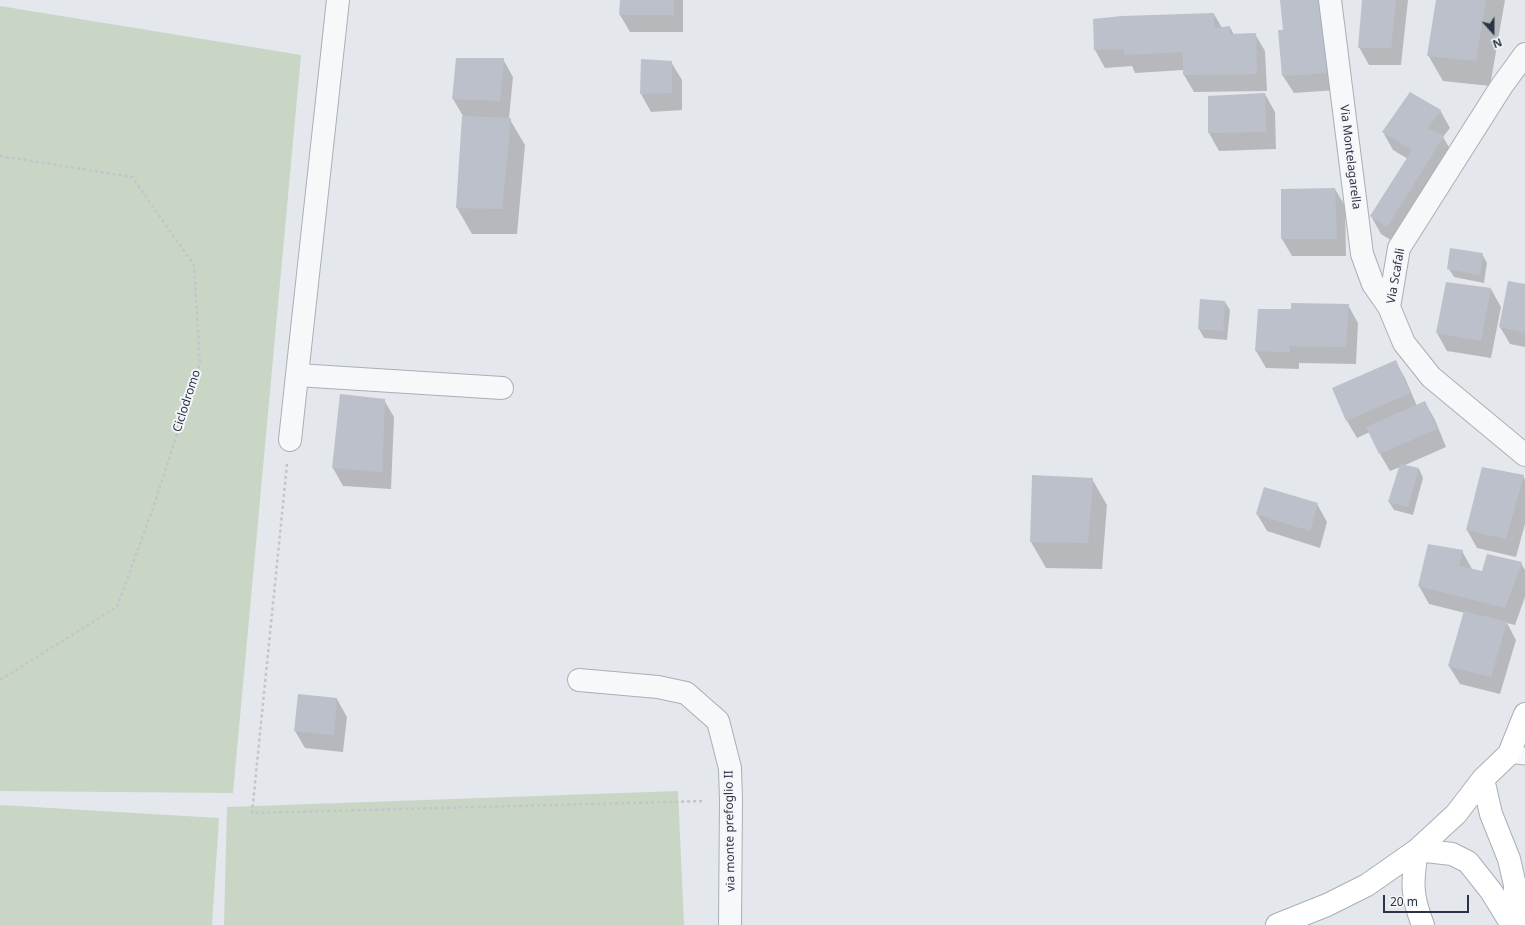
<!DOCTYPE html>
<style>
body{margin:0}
#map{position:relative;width:1525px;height:925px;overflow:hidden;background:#e4e7ec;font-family:"Noto Sans",sans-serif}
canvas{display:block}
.north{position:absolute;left:1473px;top:12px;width:40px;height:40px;-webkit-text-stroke:3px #f4f6f9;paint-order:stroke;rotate:159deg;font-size:11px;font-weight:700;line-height:16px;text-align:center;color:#2b3445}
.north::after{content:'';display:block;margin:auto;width:14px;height:18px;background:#2b3445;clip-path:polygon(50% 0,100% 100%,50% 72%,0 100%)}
.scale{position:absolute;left:1383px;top:895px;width:86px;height:18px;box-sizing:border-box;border:2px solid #2b3445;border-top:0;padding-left:5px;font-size:12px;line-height:14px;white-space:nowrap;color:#2b3445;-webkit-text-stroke:3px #f4f6f9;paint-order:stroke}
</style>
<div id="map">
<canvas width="1525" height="925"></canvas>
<div class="north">N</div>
<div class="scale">20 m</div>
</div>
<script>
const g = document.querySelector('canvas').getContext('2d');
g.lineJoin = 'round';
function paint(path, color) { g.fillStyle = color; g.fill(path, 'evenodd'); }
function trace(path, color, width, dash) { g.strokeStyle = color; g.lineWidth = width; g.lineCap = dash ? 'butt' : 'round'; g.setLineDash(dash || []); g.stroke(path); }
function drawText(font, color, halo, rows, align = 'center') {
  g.font = font + ' "Noto Sans",sans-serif'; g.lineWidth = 4; g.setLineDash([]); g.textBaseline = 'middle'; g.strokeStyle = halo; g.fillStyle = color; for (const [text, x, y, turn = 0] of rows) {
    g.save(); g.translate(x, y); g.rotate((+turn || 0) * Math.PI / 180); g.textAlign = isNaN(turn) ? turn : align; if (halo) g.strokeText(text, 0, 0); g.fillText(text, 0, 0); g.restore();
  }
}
paint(new Path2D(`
 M0 6 301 55 233 793 0 791Z
 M678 791 684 925H224L227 807Z
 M0 805 219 818 212 925H0Z`), '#c9d6c5');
paint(new Path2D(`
 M621 0H683V32H630L620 15Z
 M1281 0H1329L1337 90 1294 93 1283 76 1284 31Z
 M1364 0H1408L1401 65H1369L1359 47Z
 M1437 0H1505L1490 86 1443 81 1428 55Z
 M1214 14 1222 28 1230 27 1234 35 1255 34 1265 51 1267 91 1194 92 1184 75V70L1135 73 1132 66 1105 68 1095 50 1094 19Z
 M457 59H503L513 77 509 118 525 145 517 234H472L457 208 463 116 453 99Z
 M642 60 671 62 682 80V110L651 112 641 94Z
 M1265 94 1275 112 1276 149 1219 151 1209 133V97Z
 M1440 110 1450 128 1443 137 1453 154 1397 244 1381 234 1371 216 1408 159 1393 150 1383 132Z
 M1335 189 1345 206 1346 256H1292L1282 239Z
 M1482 254 1487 263 1484 283 1454 277 1449 269Z
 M1447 283 1491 289 1501 307 1491 358 1447 351 1437 333Z
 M1525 285V347L1510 344 1500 327Z
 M1225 302 1230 310 1227 340 1204 338 1199 329Z
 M1348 305 1358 323 1356 364 1299 363V369L1266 368 1256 351 1292 310Z
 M1395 361 1405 378 1417 406 1425 402 1435 420 1446 447 1403 466 1419 469 1423 478 1413 515 1394 510 1389 502 1400 467 1390 471 1380 454 1370 432 1357 438 1347 421 1333 389Z
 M341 396 384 400 394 417 391 489 343 486 333 468Z
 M1033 476 1092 479 1107 505 1102 569 1046 568 1031 542Z
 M1523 476 1525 480V524L1516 557 1477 548 1467 530Z
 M1317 504 1327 522 1320 548 1267 531 1257 514Z
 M1462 551 1472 569 1483 572 1521 563 1525 570V597L1515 625 1507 623 1516 640 1500 694 1460 684 1449 666 1465 613 1429 604 1419 586Z
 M337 699 347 717 343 752 305 748 295 731Z`), '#0003');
paint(new Path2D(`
 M620 0H674V15H619Z
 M1280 0H1321L1328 73 1282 76 1278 30H1283Z
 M1362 0H1396L1391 48H1358Z
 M1436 0H1486L1476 61 1427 56Z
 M1214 13V28L1230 26V34L1256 33 1257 74 1183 75V52L1124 55V49L1094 50 1093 19 1122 16Z
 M456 58H504L500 101 452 99Z
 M641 59 672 61V93L640 94Z
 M1410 92 1441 110 1428 128 1444 136 1387 227 1370 216 1412 150 1382 132Z
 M1265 93 1266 132 1208 133V96Z
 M462 116 511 118 502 209 456 208Z
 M1335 188 1337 239H1281V189Z
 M1450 248 1483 253 1480 275 1447 269Z
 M1508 281 1525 284V333L1499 327Z
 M1446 282 1491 288 1481 341 1436 333Z
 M1200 299 1225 301 1223 331 1198 329Z
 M1291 303 1349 304 1346 347 1289 346 1290 352 1255 351 1258 309H1291Z
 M1396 360 1410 393 1346 421 1332 388Z
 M340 394 385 399 382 472 332 468Z
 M1425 401 1437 429 1379 454 1366 427Z
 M1400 464 1419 468 1408 507 1388 502Z
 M1482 467 1524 475 1506 539 1466 530Z
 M1032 475 1093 478 1088 543 1030 542Z
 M1264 487 1318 503 1310 531 1256 514Z
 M1428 544 1463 550 1459 566 1482 571 1487 554 1522 562 1505 608 1418 586Z
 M1464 611 1507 622 1491 677 1448 666Z
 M298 694 337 698 334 735 294 731Z`), '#bbc0ca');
const lane = new Path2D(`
 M1509 754 1525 756`);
const street = new Path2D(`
 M338 0 297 375 502 388
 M1330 0 1362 254 1373 284 1389 307
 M1525 54 1501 87 1399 248 1389 307 1404 343 1431 377 1525 455
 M290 440 297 375
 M579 680 658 687 686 693 718 721 730 768 731 800 730 925`);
const secondary = new Path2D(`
 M1483 779 1491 814 1509 859 1515 885 1514 925
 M1417 850 1452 854 1468 862 1491 891 1512 925
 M1417 850C1412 882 1411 895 1423 925
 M1277 925 1327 905 1367 885 1417 850 1456 814 1483 779 1509 754 1525 714`);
trace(lane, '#a9aeb7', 19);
trace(street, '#a9aeb7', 24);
trace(secondary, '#a9aeb7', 24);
trace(new Path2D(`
 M0 156 132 177 194 265 200 363 154 505 117 607 0 680
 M287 464 252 813 705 801`), '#c2c5cb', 2.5, [3, 3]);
trace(lane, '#f7f8fa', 17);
trace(street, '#f7f8fa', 22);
trace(secondary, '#fff', 22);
drawText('12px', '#2b3445', '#f4f6f9', [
 ["Via Montelagarella",1350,157,83],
 ["Via Scafali",1396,276,-80],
 ["Ciclodromo",187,401,-72],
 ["via monte prefoglio II",730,831,-91]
]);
</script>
